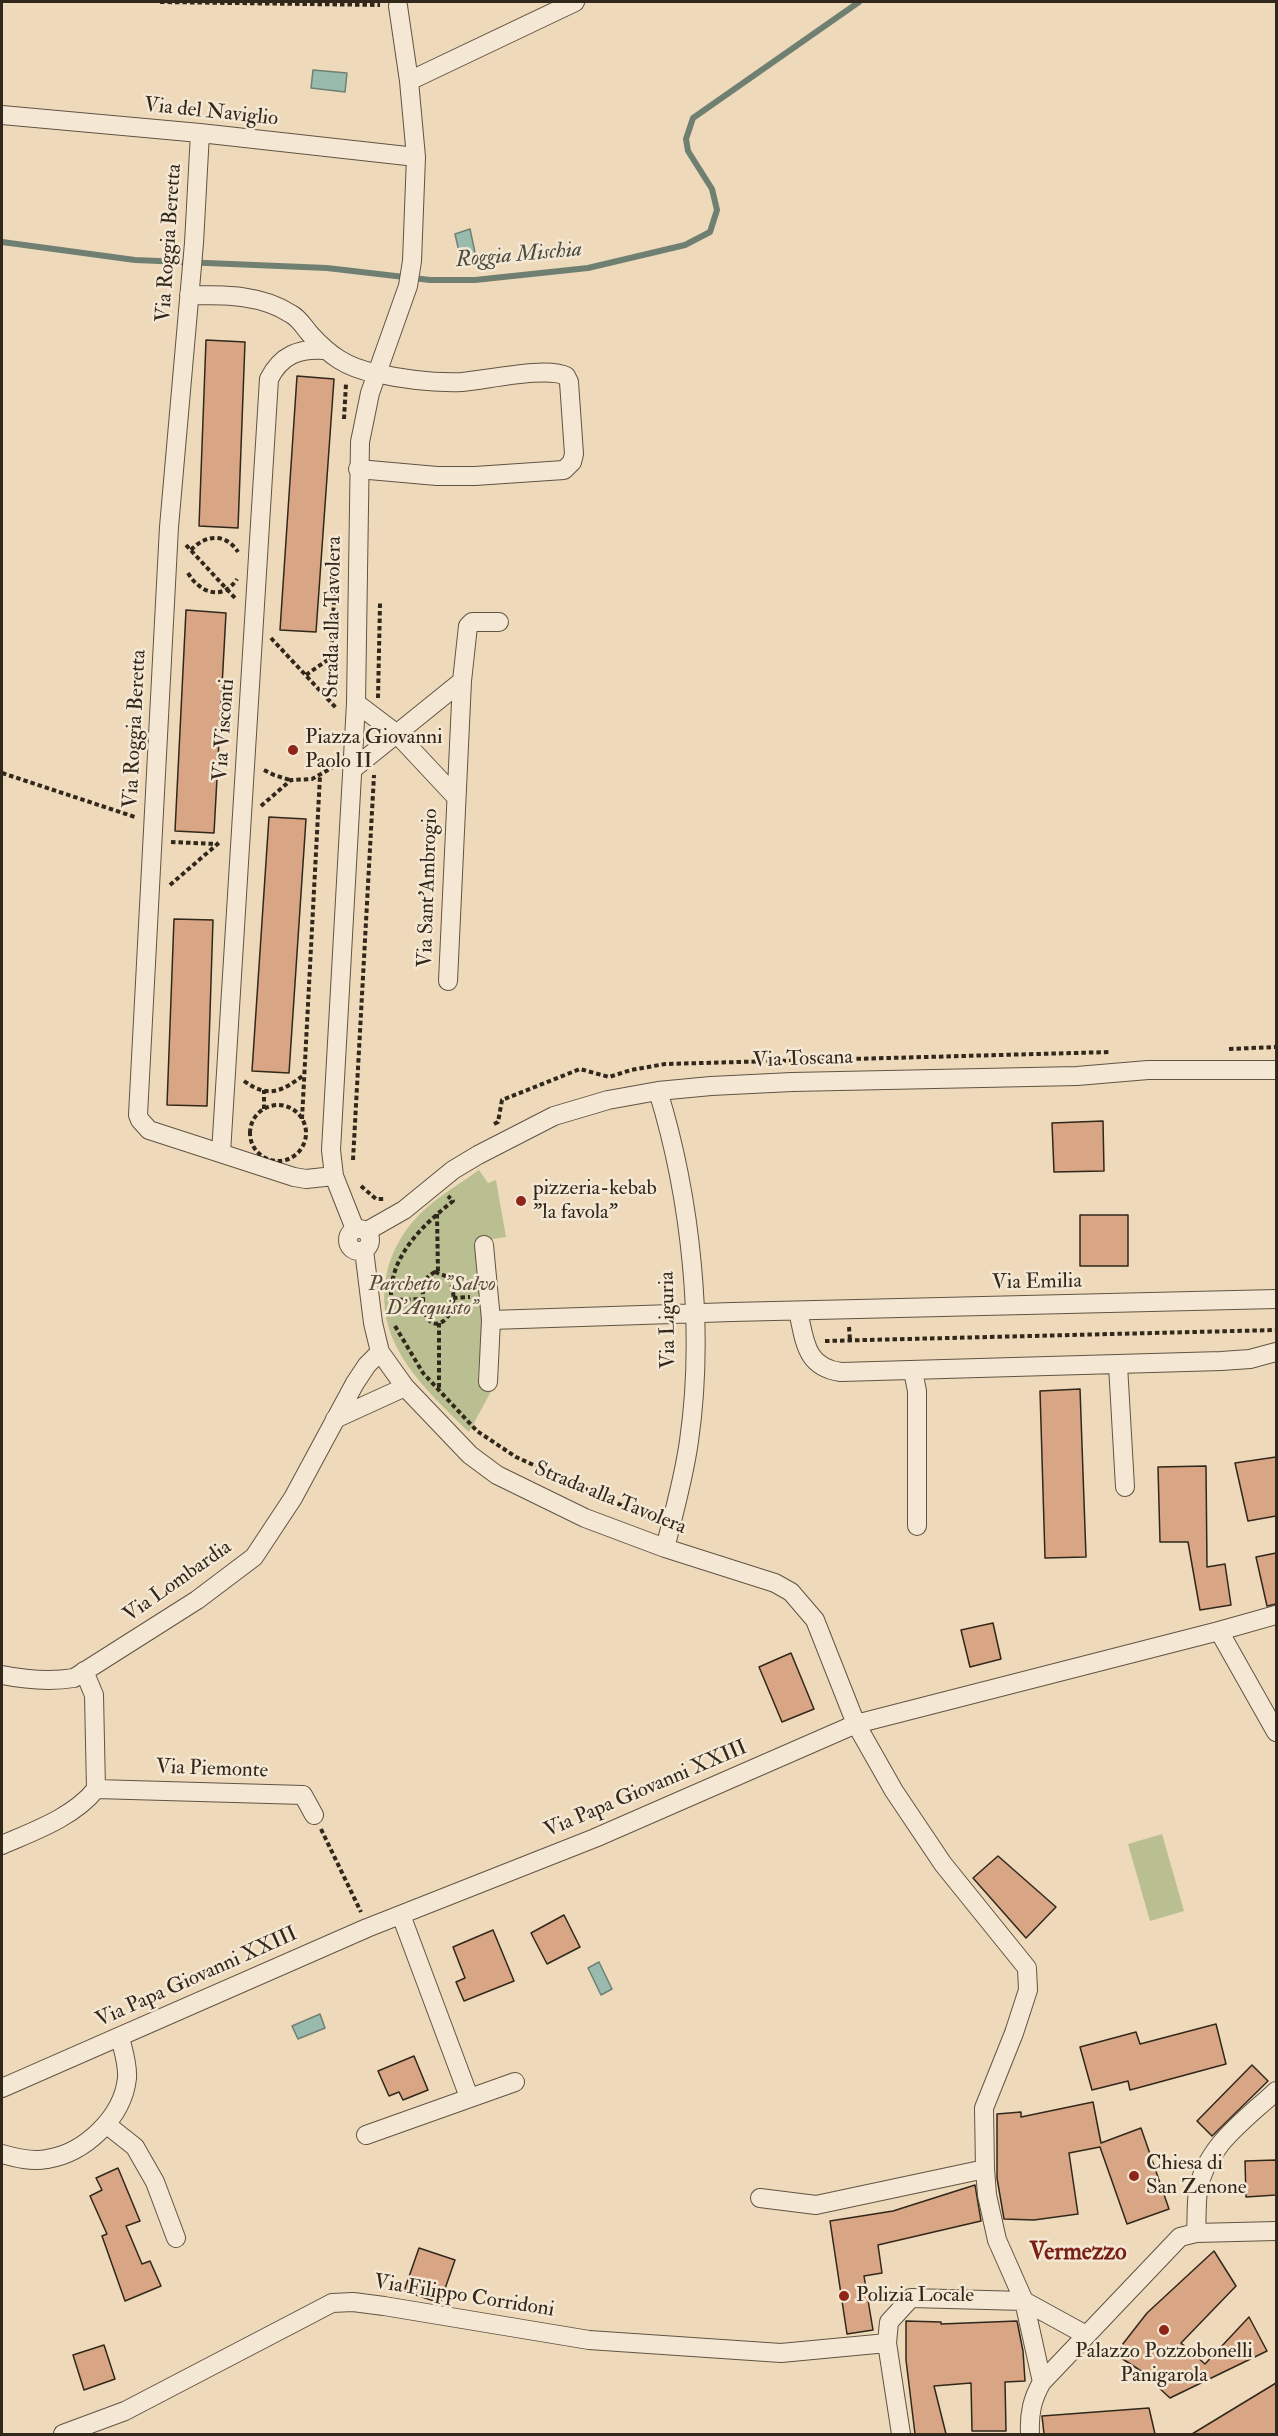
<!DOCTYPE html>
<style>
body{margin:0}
#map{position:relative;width:1278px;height:2436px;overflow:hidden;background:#eedabb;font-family:"IM FELL Double Pica",serif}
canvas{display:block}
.frame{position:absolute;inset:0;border:3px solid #31271b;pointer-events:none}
</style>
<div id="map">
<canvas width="1278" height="2436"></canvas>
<div class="frame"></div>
</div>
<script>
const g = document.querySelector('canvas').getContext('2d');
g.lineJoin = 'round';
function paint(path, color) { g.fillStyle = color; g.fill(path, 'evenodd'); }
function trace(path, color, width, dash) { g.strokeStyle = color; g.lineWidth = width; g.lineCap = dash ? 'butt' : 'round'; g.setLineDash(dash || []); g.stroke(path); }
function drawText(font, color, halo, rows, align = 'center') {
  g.font = font + ' "IM FELL Double Pica",serif'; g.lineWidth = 5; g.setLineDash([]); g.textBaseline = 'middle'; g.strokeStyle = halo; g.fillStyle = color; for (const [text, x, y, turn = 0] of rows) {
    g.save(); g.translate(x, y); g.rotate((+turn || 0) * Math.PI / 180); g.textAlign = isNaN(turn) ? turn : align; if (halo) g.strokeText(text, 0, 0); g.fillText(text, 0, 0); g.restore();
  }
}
paint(new Path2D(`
 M479 1170 488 1183 496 1180 506 1237 479 1241 483 1319 478 1379 494 1386 469 1432C425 1389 374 1344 386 1278 390 1252 405 1228 423 1211 440 1195 461 1183 479 1170Z
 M1162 1834 1184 1911 1150 1921 1128 1844Z`), '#b9bf90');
const water = new Path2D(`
 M313 70 347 73 345 92 311 88Z
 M470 229 477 262 462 265 455 234Z
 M599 1962 612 1989 601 1995 588 1968Z
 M320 2014 325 2028 298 2039 292 2026Z`);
paint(water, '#99bbae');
trace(water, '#6f8073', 1.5);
trace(new Path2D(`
 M2 242 135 260 327 268 430 280H475L588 268 685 245 710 232 717 210 712 189 688 151 686 139 693 118 859 2`), '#6f8073', 6);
const building = new Path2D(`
 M206 340 245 342 238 528 199 526Z
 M297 376 334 379 316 632 280 630Z
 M186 610 226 613 214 833 175 831Z
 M269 817 306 819 289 1073 252 1071Z
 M174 919 213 920 207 1106 167 1105Z
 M1103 1121 1104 1171 1054 1172 1052 1123Z
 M1080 1215H1128V1266H1080Z
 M1080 1389 1086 1557 1045 1558 1040 1391Z
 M1276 1457V1516L1248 1521 1235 1463Z
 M1206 1466 1207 1567 1225 1564 1231 1605 1200 1610 1188 1542H1160L1158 1467Z
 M1276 1553V1604L1267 1606 1256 1557Z
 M993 1623 1001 1659 970 1667 961 1630Z
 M791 1653 814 1709 782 1722 759 1667Z
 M998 1856 1056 1907 1026 1938 973 1878Z
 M564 1915 580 1947 547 1964 531 1933Z
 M493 1930 514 1981 464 2001 456 1982 465 1978 453 1947Z
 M1216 2024 1226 2064 1130 2090 1128 2081 1092 2090 1080 2047 1136 2032 1140 2044Z
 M414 2056 428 2090 403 2100 399 2092 389 2096 378 2071Z
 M1252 2065 1268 2081 1212 2136 1197 2121Z
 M1093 2102 1101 2143 1141 2128 1169 2209 1127 2224 1100 2147 1069 2153 1078 2214 1034 2220 1004 2219 997 2178V2114L1021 2112V2117Z
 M1276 2160V2195L1246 2197 1245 2161Z
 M118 2168 140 2221 126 2226 142 2264 150 2261 161 2286 125 2301 102 2236 107 2234 90 2196 102 2190 96 2178Z
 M975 2185 981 2221 878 2245 882 2273 864 2276 873 2330 847 2334 830 2221 893 2211Z
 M419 2248 455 2260 440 2303 404 2291Z
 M1214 2251 1236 2286 1181 2343 1205 2364 1249 2317 1267 2351 1170 2398 1158 2387 1161 2384 1115 2354 1147 2313Z
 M906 2321 941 2322V2324L1017 2321 1023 2351 1025 2381 1005 2382 1006 2431H972L971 2383 934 2386 946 2434H915L906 2360Z
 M104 2345 115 2379 84 2390 73 2355Z
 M1276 2383V2434H1192Z
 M1149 2408 1155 2434H1044L1042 2416Z`);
paint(building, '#d8a684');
trace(building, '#31271b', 1.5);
const minor = new Path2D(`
 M409 81 575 2
 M2 115 200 133 416 157
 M200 133 194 243 169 527 138 1115 140 1120 149 1130 294 1177 306 1179 334 1176
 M189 295C223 295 261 294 291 314 299 318 304 327 310 334 329 355 347 368 375 373 402 379 434 383 462 382 487 380 547 366 566 376L569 382 574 454 572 462 564 470 475 476H437L358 469
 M462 681 468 626 472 622H499
 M356 703 397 734 455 796
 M353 769 462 681 448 981
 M658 1091C691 1198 705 1330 689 1441 684 1477 674 1513 665 1548
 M221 1153 269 379C281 355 299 348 325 350
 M348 1240a11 11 0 1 1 22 0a11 11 0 1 1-22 0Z
 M355 1229 334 1176 331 1150 356 703 360 442 370 393 408 286 412 261 416 157 409 81 398 6
 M367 1231 404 1210 453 1170 478 1155 554 1116 608 1100 658 1091 711 1086 792 1082 1077 1076 1148 1070H1276
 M484 1245 491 1320 488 1382
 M364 1250 373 1323 380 1352 405 1387 470 1455 497 1475 585 1518 665 1548 775 1583 791 1592 815 1620 856 1724 894 1791 943 1864 1027 1968 1028 1990 1014 2033 984 2108 985 2169 987 2195 997 2240 1024 2301 1042 2382
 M798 1311C805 1341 805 1367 841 1372L1221 1361 1250 1359 1276 1352
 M491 1320 732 1312 1276 1299
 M1118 1365 1125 1487
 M913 1371 917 1391V1526
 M335 1419 405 1387
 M1219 1631 1276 1615
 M2 1675C27 1680 49 1682 74 1678L197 1600 254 1557 293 1498 355 1383 367 1365 380 1352
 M96 1789 303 1795 314 1815
 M2 1845C34 1831 74 1817 96 1789L94 1695 84 1671
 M401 1915 469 2097
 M2 2088 367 1928 595 1838 856 1724 1219 1631 1276 1732
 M106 2124 135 2147 155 2182 176 2238
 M366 2135 515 2082
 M2 2154C16 2158 32 2162 47 2159 85 2153 123 2117 127 2078 128 2064 123 2050 120 2037
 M760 2198 816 2205 985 2169
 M1196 2233C1197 2219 1196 2205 1198 2191 1205 2147 1245 2120 1276 2091
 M63 2434 125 2411 332 2303 353 2302 384 2306 589 2340 781 2353 887 2343
 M901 2434 887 2343 889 2322 911 2298 1024 2301 1086 2335
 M1030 2434C1029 2414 1032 2399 1042 2382L1180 2237 1196 2233 1276 2231`);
trace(minor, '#605443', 20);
trace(new Path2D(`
 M160 2 380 5
 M344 419 346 384
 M186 545 236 599
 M191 550C206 534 226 533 238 552
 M188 573C199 592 222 602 237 579
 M271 638 337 709
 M331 657 337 543
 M306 675 339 652
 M378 698 380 603
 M264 770 274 775 290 780
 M2 773 135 817
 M261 806 291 780 312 779 333 767
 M171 842 217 844
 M170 885 221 841
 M1229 1049 1276 1047
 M244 1081C269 1099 282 1091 304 1075
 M250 1133a28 28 0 1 1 56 0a28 28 0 1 1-56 0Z
 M264 1109V1090
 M302 1119 320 776
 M494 1124 498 1122 502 1100 580 1069 609 1077 631 1070 665 1064 1111 1052
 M353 1160 374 775
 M361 1186 376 1199H384
 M437 1214 438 1273
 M435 1272 448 1277C469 1315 423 1350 423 1296 422 1285 425 1277 435 1272Z
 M391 1295C391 1255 423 1225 453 1201L448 1196
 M453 1298 470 1297
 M391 1300 423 1299
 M439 1323V1390
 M395 1326 423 1373 477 1431 516 1457 645 1516 653 1517
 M849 1327 850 1341
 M825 1341 1276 1330
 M321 1829 361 1912`), '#31271b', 4, [4.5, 3]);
trace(minor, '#f4e7d3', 18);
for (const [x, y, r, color] of [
 [293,750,6,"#8f2418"],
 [521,1201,6,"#8f2418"],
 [1134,2176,6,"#8f2418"],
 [844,2296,6,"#8f2418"],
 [1164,2330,6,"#8f2418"]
]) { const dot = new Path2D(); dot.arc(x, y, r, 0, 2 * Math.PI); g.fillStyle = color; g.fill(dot); trace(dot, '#f4e7d3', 2); }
drawText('21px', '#31271b', '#f4e7d3', [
 ["Via del Naviglio",211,113,6],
 ["Via Roggia Beretta",170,243,-86],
 ["Strada alla Tavolera",334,617,-89],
 ["Via Roggia Beretta",136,729,-87],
 ["Via Visconti",225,730,-86],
 ["Via Sant'Ambrogio",429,888,-88],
 ["Via Toscana",803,1060,-2],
 ["Via Emilia",1037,1283,-1],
 ["Via Liguria",669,1320,-91],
 ["Strada alla Tavolera",610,1499,22],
 ["Via Lombardia",178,1582,-35],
 ["Via Piemonte",212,1770,2],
 ["Via Papa Giovanni XXIII",646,1790,-23],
 ["Via Papa Giovanni XXIII",197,1978,-24],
 ["Via Filippo Corridoni",464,2297,9]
]);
drawText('21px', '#31271b', '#f4e7d3', [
 ["Piazza Giovanni",305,738],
 ["Paolo II",305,762],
 ["pizzeria-kebab",533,1189],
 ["\"la favola\"",533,1213],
 ["Chiesa di",1146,2164],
 ["San Zenone",1146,2188],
 ["Polizia Locale",856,2296],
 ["Palazzo Pozzobonelli",1164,2352,"center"],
 ["Panigarola",1164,2376,"center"]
], 'left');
drawText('italic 21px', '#534d38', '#f4e7d3', [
 ["Parchetto \"Salvo",432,1285],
 ["D'Acquisto\"",432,1309]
]);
drawText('italic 22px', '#4b4c40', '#f4e7d3', [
 ["Roggia Mischia",519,256,-5]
]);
drawText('bold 24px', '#7a1f14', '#f4e7d3', [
 ["Vermezzo",1078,2254]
]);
</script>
